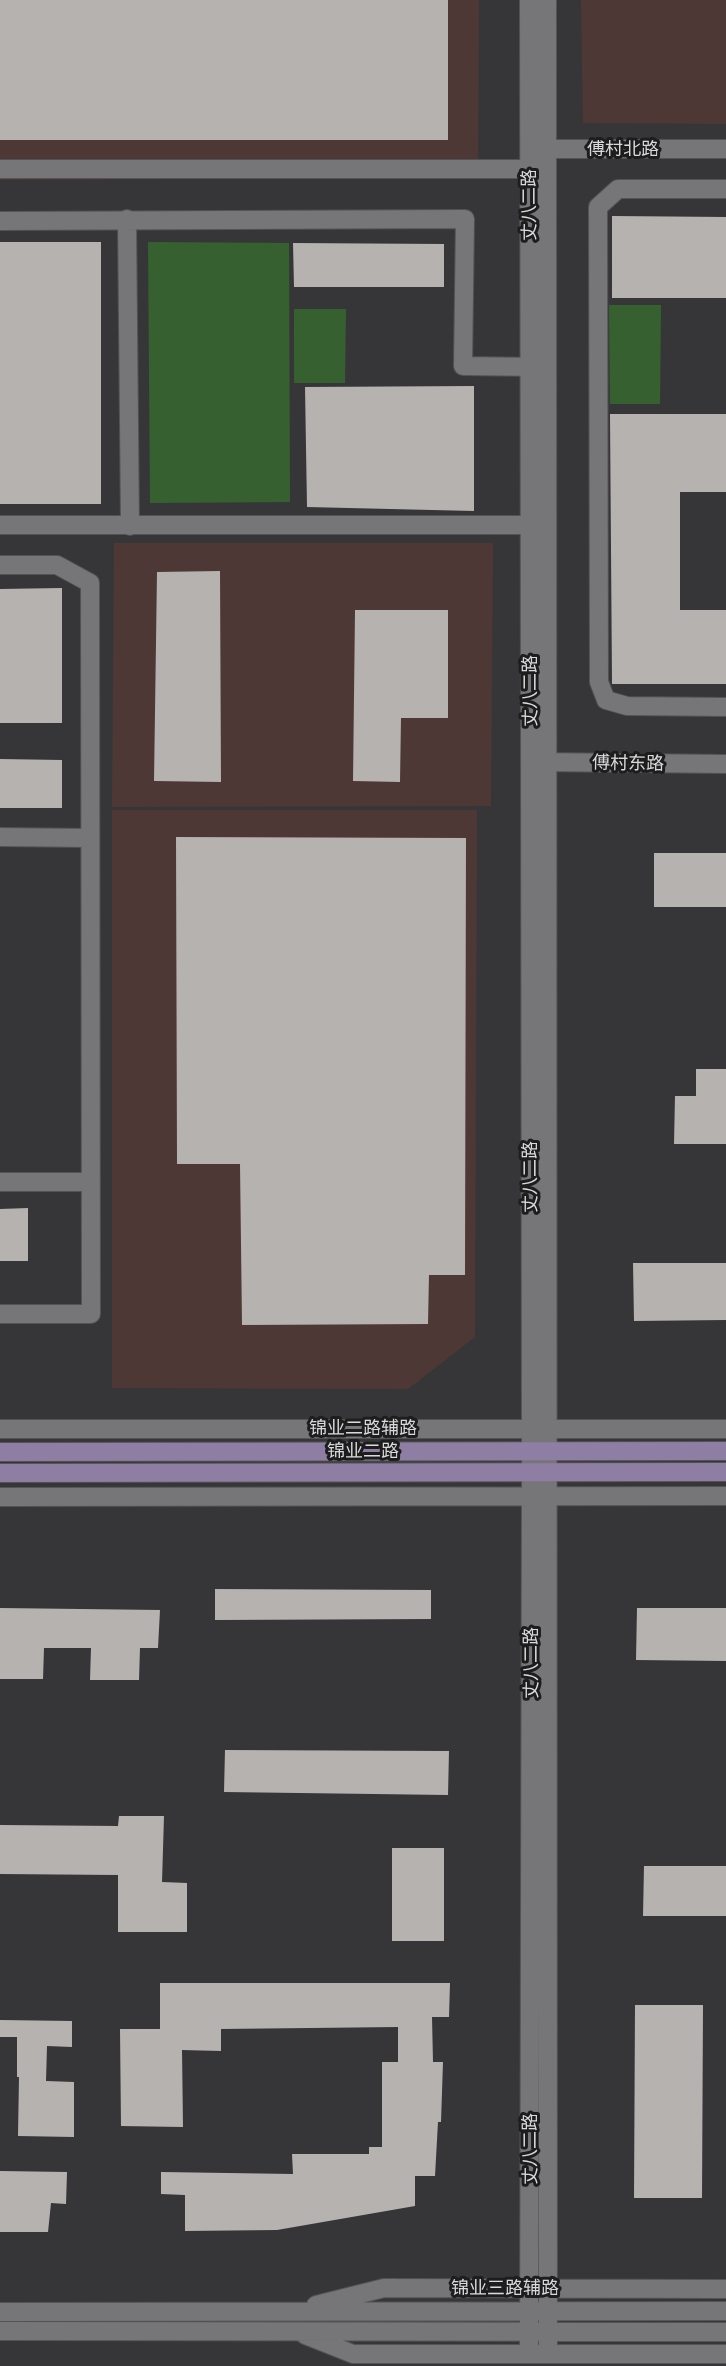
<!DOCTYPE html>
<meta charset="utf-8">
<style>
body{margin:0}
canvas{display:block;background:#363638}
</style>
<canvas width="726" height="2366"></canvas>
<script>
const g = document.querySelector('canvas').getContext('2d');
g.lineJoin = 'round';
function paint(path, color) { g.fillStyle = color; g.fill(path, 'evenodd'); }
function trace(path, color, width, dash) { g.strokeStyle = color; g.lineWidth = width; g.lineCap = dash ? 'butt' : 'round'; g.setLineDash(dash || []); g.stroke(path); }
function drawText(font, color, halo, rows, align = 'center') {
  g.font = font + ' Ubuntu,"Noto Sans SC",sans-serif'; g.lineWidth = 6; g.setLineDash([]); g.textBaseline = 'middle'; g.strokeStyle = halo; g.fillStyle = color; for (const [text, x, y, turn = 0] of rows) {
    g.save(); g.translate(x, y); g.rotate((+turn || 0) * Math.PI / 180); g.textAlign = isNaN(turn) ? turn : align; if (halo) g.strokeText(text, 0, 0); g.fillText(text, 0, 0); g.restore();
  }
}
paint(new Path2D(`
 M0 0H479L478 177 0 180Z
 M581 0H726V124L583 123Z
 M114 543H493L491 806 112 807Z
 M112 810H477L475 1337 408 1389 112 1388Z`), '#4d3835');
paint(new Path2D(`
 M148 242 289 243 290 502 150 503Z
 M609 305H661L660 404H610Z
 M294 309H346L345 383H294Z`), '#36602f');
paint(new Path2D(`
 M0 0H448V140H0Z
 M612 216 726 217V298H612Z
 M0 242H101V504H0Z
 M293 243 444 244V287H294Z
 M474 386V511L307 507 305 387Z
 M610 414H726V492H680V610H726V684H612Z
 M220 571 221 782 154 781 157 572Z
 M62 588V723H0V589Z
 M355 610H448V718H401L400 782 353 781Z
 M0 759 62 760V808H0Z
 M176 837 466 838 465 1275H429L428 1324 242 1325 240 1164H177Z
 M654 853H726V907H654Z
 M696 1069H726V1144H674L675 1096H696Z
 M28 1208V1261H0V1209Z
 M633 1263H726V1320L634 1321Z
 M215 1589 431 1590V1619L215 1620Z
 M0 1608 160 1610 158 1648H140L139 1680H90L91 1648H44L43 1679H0Z
 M637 1608H726V1661L636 1660Z
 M225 1750 449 1751 448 1795 224 1792Z
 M119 1816H164L162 1882 187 1883V1932H118V1875L0 1874V1825L118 1826Z
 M392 1848H444V1941H392Z
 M644 1866H726V1916H643Z
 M160 1983H450L449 2017H432L433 2062H443L441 2122H438L435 2176H415V2206L277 2230 185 2231V2195L161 2194V2172L293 2174 292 2154H369V2147H382V2062H398V2027L221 2029V2051L182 2050 183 2127 121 2126 120 2029H160Z
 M635 2005H703L702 2198H634Z
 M0 2020 72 2021V2047L47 2046 46 2081 74 2082V2137L18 2136 19 2077H17V2037H0Z
 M0 2171 67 2172 66 2204 51 2203 48 2232H0Z`), '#b6b2b0');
const minor = new Path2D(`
 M529 0 531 1472 529 2354
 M547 0 548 2354
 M0 169H530L547 149H726
 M726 189H618L598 207 599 682 606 700 627 706 726 707
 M127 219 130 526
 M0 221 465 219 463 366 541 367
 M0 525H541
 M0 565H57L90 583 91 1314H0
 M538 762 726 764
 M0 837 89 838
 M0 1182H90
 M0 1429H726
 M0 1497 726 1496
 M316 2305 384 2288 726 2289
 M0 2312 726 2311
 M0 2331 726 2332
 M305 2335 353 2354H726`);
const major = new Path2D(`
 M0 1452 726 1451
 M0 1473 726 1472`);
trace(minor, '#535254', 20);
trace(major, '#535254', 20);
trace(minor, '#767578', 18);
trace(major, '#8f7ea3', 18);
drawText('18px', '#dad9db', '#1e1d1e', [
 ["傅村北路",623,149],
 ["丈八二路",529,205,-90],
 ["丈八二路",530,691,-90],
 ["傅村东路",628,763,1],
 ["丈八二路",530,1177,-90],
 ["锦业二路辅路",363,1428],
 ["锦业二路",363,1451],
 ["丈八二路",531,1663,-90],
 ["丈八二路",530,2149,-90],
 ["锦业三路辅路",505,2288]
]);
</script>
